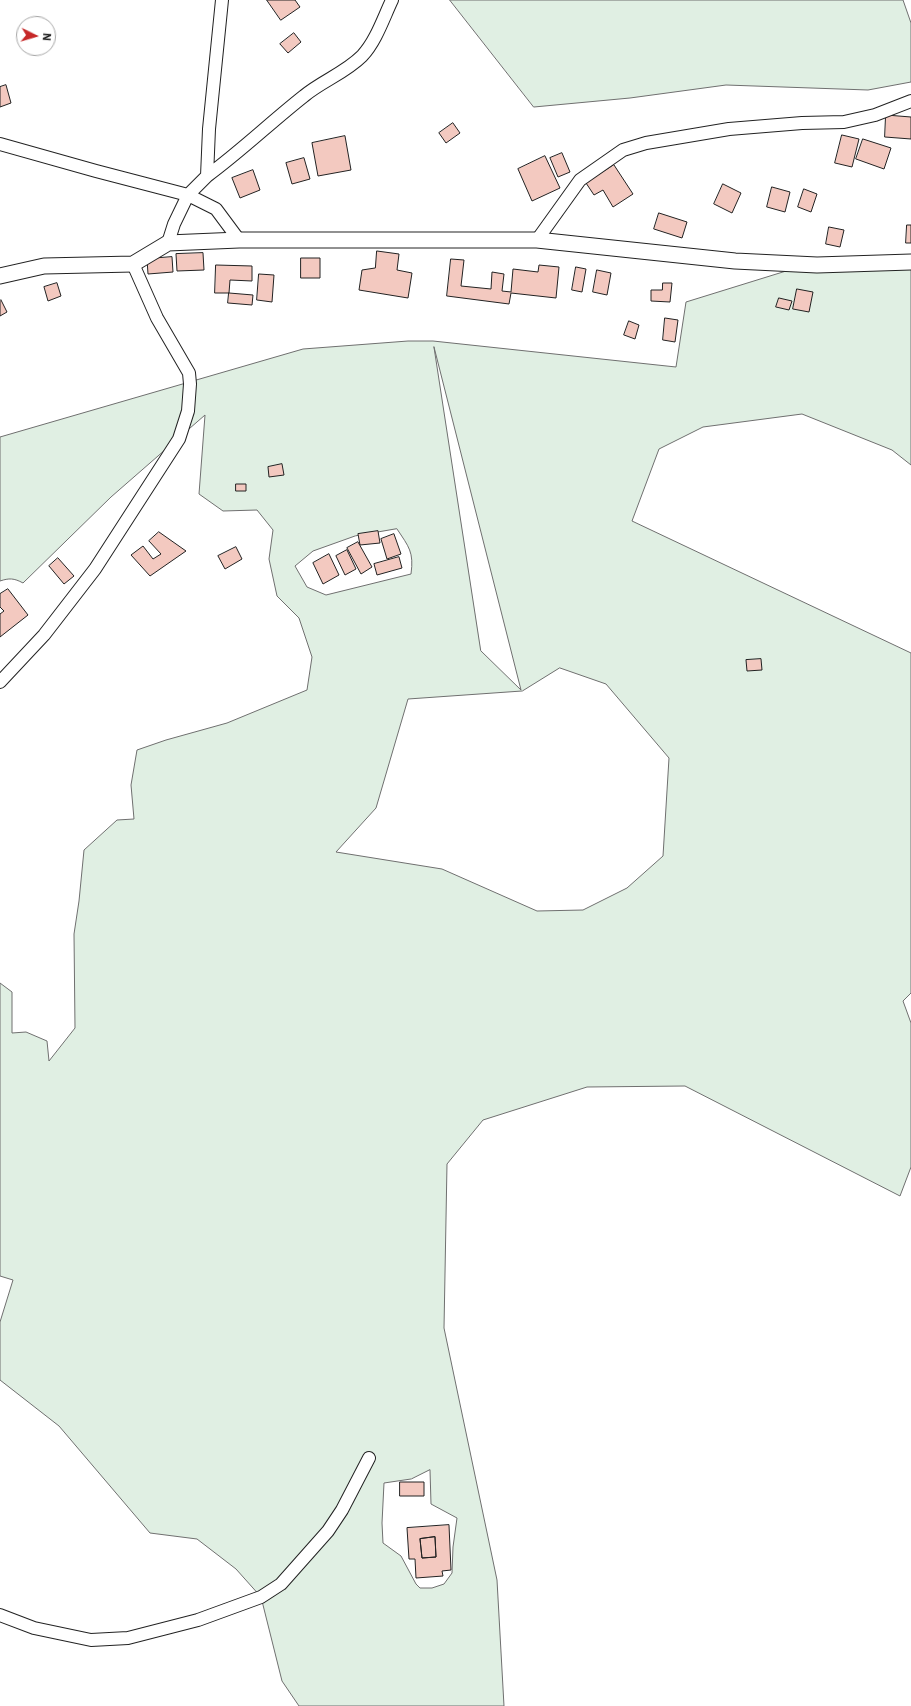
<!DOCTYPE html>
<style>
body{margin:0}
#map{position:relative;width:911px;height:1706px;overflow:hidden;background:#fff;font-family:"IBM Plex Sans",sans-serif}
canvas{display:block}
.north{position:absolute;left:16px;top:16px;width:40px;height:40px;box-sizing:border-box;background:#fff;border:1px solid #a7a7a7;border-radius:50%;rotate:95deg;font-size:11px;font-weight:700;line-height:16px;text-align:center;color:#222}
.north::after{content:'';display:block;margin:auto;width:14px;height:18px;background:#c62828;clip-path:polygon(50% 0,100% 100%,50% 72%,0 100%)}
</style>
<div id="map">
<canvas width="911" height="1706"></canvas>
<div class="north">N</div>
</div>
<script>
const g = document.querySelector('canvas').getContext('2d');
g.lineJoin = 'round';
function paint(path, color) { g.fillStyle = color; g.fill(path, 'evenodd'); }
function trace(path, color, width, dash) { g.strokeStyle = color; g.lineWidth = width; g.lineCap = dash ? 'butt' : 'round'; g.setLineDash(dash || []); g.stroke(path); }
const green = new Path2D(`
 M450 0H903L911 23V82L868 90 726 85 630 98 534 107Z
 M911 266V465L892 450 802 414 703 427 659 449 632 521 911 653V993L903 1001 911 1023V1167L900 1196 685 1086 587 1087 483 1120 447 1164 444 1328 497 1580 504 1706H299L282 1681 261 1597 236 1569 197 1539 150 1533 59 1426 0 1380V1322L13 1280 0 1276V983L12 992V1033L26 1032 47 1041 49 1061 75 1028 74 934 79 901 84 850 117 820 134 819 131 785 137 750 166 740 227 723 307 690 312 657 299 618 277 596 269 559 273 530 257 510 223 511 199 494 205 415 111 497 23 583C14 578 9 578 0 581V437L303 349 408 341H433L676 367 686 302 799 267ZM434 347 521 690 481 651ZM397 529C409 547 414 552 411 574L326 595 307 587 295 566 313 551 355 536ZM560 668 606 684 669 758 663 856 627 888 583 910 537 911 442 869 336 852 376 808 408 699 522 691ZM430 1470 431 1504 457 1518 453 1547 452 1573 444 1584 432 1588H420L416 1584 401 1556 383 1543 382 1523 384 1483 411 1479Z`);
paint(green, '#e0efe3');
trace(green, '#6f6f6f', 1);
const building = new Path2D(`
 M267 0H295L300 7 281 20Z
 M294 33 301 42 288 53 280 44Z
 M6 85 11 103 0 107V87Z
 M886 115 911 117V139L885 137Z
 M453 123 460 133 446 143 439 133Z
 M842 135 859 139 852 167 835 163Z
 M345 136 351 170 318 176 312 143Z
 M863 139 891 148 884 169 856 159Z
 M562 153 570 172 558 177 550 158Z
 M545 156 560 188 532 201 518 169Z
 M304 158 310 179 292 184 286 163Z
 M614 165 633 194 613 207 603 190 594 195 586 183Z
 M253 170 260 190 240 198 232 178Z
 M723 184 741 193 732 213 714 204Z
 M772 187 790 192 785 212 767 207Z
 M804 189 817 194 811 212 798 207Z
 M659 213 687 222 682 238 654 229Z
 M907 225H911V243H906Z
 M829 227 844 230 840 247 826 244Z
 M377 251 399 254 397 270 412 273 408 298 359 290 362 270 375 268Z
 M203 253 204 270 177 271 176 254Z
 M172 257 173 272 148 274 147 259Z
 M301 258H320V278H301Z
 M451 259 464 260 461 286 491 289 492 272 504 274 502 291 511 292 513 269 538 272 539 265 559 267 556 298 511 293 509 304 447 296Z
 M216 265 252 266V281L230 280 229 293H215Z
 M576 267 586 269 582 292 572 290Z
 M597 270 611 273 607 295 593 292Z
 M259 274 274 275 272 302 257 300Z
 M57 283 61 296 48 301 44 287Z
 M663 283H672L670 302 651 301V290H662Z
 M797 289 813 292 809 312 793 309Z
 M229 293 253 295 252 305 228 303Z
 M779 298 792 301 789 310 776 307Z
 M1 300 7 312 0 316V301Z
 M665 318 678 320 675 342 663 340Z
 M629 321 639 325 635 339 624 335Z
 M282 464 284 475 269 477 268 467Z
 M236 484H246V491H236Z
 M378 531 380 543 360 545 358 534Z
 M159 532 186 551 150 576 131 555 143 546 153 559 161 554 149 541Z
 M394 534 401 554 387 559 381 539Z
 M358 542 372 567 361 574 347 548Z
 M236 547 242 559 225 569 218 556Z
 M347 550 356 569 345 575 336 556Z
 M329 554 339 575 323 584 313 563Z
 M399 557 402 568 377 575 374 564Z
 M58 558 74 576 64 584 49 566Z
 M8 589 28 615 0 637V614L4 611 0 607V594Z
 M761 659 762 670 747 671 746 660Z
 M400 1482H424V1496H400Z
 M449 1525 451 1570 442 1571 443 1576 416 1578 415 1559H409L407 1528ZM435 1537 436 1557 422 1558 420 1539Z
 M435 1537 436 1557 422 1558 420 1539Z`);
paint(building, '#f3c9c0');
trace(building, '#222', 1);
const minor = new Path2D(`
 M0 144 96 171 188 195 216 209 239 240
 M207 176C241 151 271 122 304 96 322 81 345 73 362 56 376 41 383 19 392 0
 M537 240 580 180 623 150 646 143 729 129 802 123 844 122 875 115 911 101
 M168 243 174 224 188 195 207 176 209 129 222 0
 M0 682 44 635 95 569 179 439 188 411 190 384 189 373 157 318 133 264
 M0 1615 34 1628 91 1640 128 1638 198 1620 261 1597 281 1584 328 1531 342 1510 369 1458`);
const tertiary = new Path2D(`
 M0 276 44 266 133 264 168 243 239 240H537L735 261 817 265 911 262`);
trace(minor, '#222', 14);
trace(tertiary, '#222', 17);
trace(minor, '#fff', 12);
trace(tertiary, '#fff', 15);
</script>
